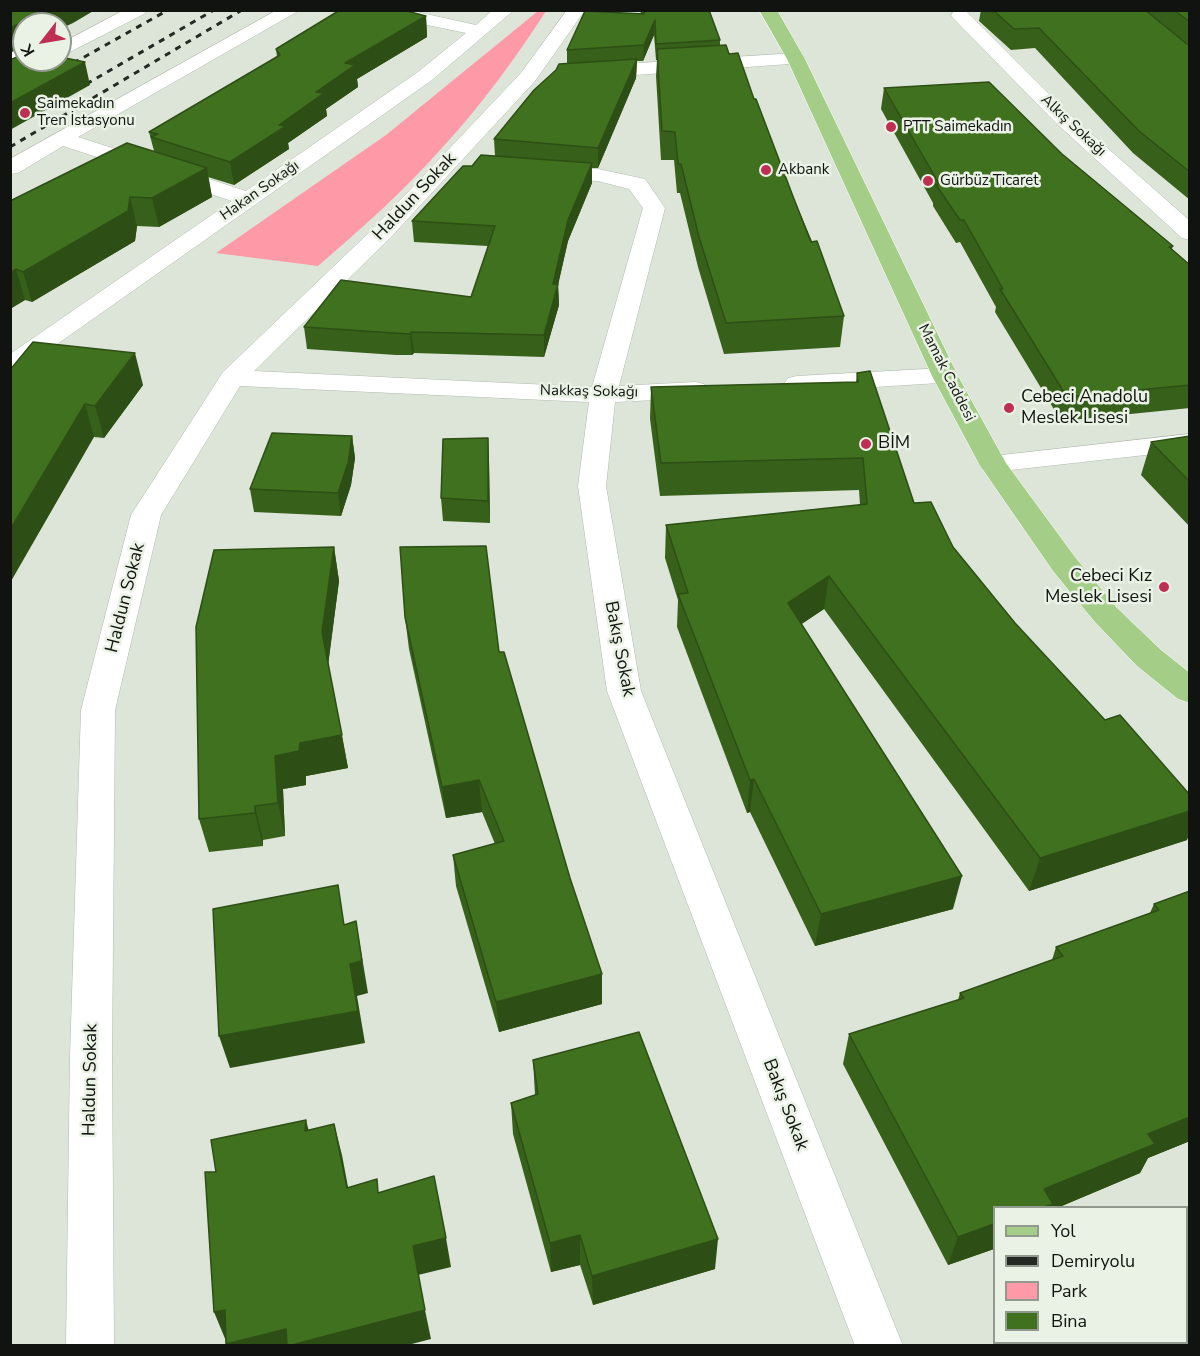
<!DOCTYPE html>
<meta charset="utf-8">
<style>
body{margin:0}
#map{position:relative;width:1200px;height:1356px;overflow:hidden;background:#dce5d8;font-family:"Nunito Sans",sans-serif}
canvas{display:block}
.frame{position:absolute;inset:0;border:12px solid #10130f;pointer-events:none}
.legend{position:absolute;left:993px;top:1206px;width:195px;height:138px;box-sizing:border-box;background:#e9f2e5;border:2px solid #92998f;margin:0;padding:8px 10px;list-style:none;font-size:18px;color:#10130f}
.legend li{display:flex;align-items:center;gap:12px;height:30px}
.legend b{width:30px;border:2px solid #92998f}
.north{position:absolute;left:12px;top:12px;width:60px;height:60px;box-sizing:border-box;background:#e9f2e5;border:2px solid #92998f;border-radius:50%;rotate:239deg;font-size:16px;font-weight:700;line-height:24px;text-align:center;color:#10130f}
.north::after{content:'';display:block;margin:auto;width:21px;height:27px;background:#bf2f53;clip-path:polygon(50% 0,100% 100%,50% 72%,0 100%)}
</style>
<div id="map">
<canvas width="1200" height="1356"></canvas>
<div class="frame"></div>
<ul class="legend">
<li><b style="height:8px;background:#a4ce88"></b>Yol</li>
<li><b style="height:8px;background:#252924"></b>Demiryolu</li>
<li><b style="height:16px;background:#fe9aa7"></b>Park</li>
<li><b style="height:16px;background:#40711e"></b>Bina</li>
</ul>
<div class="north">K</div>
</div>
<script>
const g = document.querySelector('canvas').getContext('2d');
g.lineJoin = 'round';
function paint(path, color) { g.fillStyle = color; g.fill(path, 'evenodd'); }
function trace(path, color, width, dash) { g.strokeStyle = color; g.lineWidth = width; g.lineCap = dash ? 'butt' : 'round'; g.setLineDash(dash || []); g.stroke(path); }
function drawText(font, color, halo, rows, align = 'center') {
  g.font = font + ' "Nunito Sans",sans-serif'; g.lineWidth = 5; g.setLineDash([]); g.textBaseline = 'middle'; g.strokeStyle = halo; g.fillStyle = color; for (const [text, x, y, turn = 0] of rows) {
    g.save(); g.translate(x, y); g.rotate((+turn || 0) * Math.PI / 180); g.textAlign = isNaN(turn) ? turn : align; if (halo) g.strokeText(text, 0, 0); g.fillText(text, 0, 0); g.restore();
  }
}
paint(new Path2D(`
 M538 11H546C515 59 480 107 441 149 404 191 361 229 318 266L216 253 386 135Z`), '#fe9aa7');
const minor = new Path2D(`
 M124 10H147L144 14 60 57V44Z
 M277 10H300L78 137 246 191 418 72 466 33 379 15 370 10H408L476 25 493 10H514L432 80 19 371 10 374V354L232 201 63 146 18 173 10 174V159Z
 M567 10H585L535 81 391 237 254 371 592 387 643 208 629 189 598 181 548 178 540 177 537 172 540 167 548 166 598 169 645 179 665 208 619 386 695 382 704 384 708 390 704 396 695 398 615 402 606 486 641 691 903 1346H855L607 691 578 486 589 402 240 386 161 515 115 710 112 1057 114 1346H66L70 1057 81 710 131 515 223 372 375 227 521 73Z
 M954 11H966L1069 114 1190 221V240L1182 238 1055 122 954 19 951 15Z
 M10 50 24 54V60H41L44 64 41 68 34 70 10 62Z
 M796 53 803 55 805 59 803 63 593 78 586 76 583 72 586 68 593 66Z
 M945 368 954 370 958 376 954 382 797 392 788 390 784 384 788 378 797 376Z
 M1190 434V450L993 472 983 470 979 464 983 458 993 456Z
 M1190 1271V1318L1186 1319V1272Z
 M1077 1342H1130L1129 1346H1076Z`);
const major = new Path2D(`
 M759 10H777L805 59 958 376 1006 463 1075 557 1116 607 1161 650 1190 673V703L1178 699 1137 666 1094 621 1053 571 979 464 932 376 787 59Z`);
trace(minor, '#b2baae', 1);
trace(major, '#fff', 1);
paint(minor, '#fff');
paint(major, '#a4ce88');
trace(new Path2D(`
 M63 69 168 10
 M76 90 214 10
 M10 147 242 10`), '#252924', 3, [6, 6]);
paint(new Path2D(`
 M640 10H709L720 40V45L729 54 754 99 794 199 844 316 840 347 724 354 698 267 680 193H677L674 160H661L656 76 657 60H656L654 35 643 61H637L636 78 598 168H592V183L568 241 558 284 559 305 544 357 414 353 412 355H396L307 349 304 327 471 297 488 246 414 242 412 221 472 166 495 156 494 139 567 63V50L641 14Z
 M823 10H868L824 12Z
 M981 10H1190V200L1133 153 1035 48 1011 50 979 21Z
 M426 16 427 37 357 79 358 87 326 109 327 116 288 143 289 149 234 185 208 177 212 197 159 227 137 226 135 241 32 302 25 300 10 309V201L154 151 149 132 277 57 276 49Z
 M884 88 1062 154 1173 246 1172 249 1190 265V408L1061 421 995 312 996 307 960 242 956 243 933 206V203L881 109Z
 M10 370 143 385 104 438 94 437Z
 M857 373 914 503 953 547 1187 840 1029 891 824 609 801 624 953 909 815 946 750 812 747 813 677 627 678 600 665 558 666 525 860 505 859 490 660 496 650 419 651 387 856 382Z
 M352 436 355 458 351 485 341 516 254 512 250 489Z
 M1190 436V527L1141 475 1151 442Z
 M488 438 489 460 490 523 443 521 441 498Z
 M334 547 339 581 328 664 348 768 306 776V785L283 789 285 836 263 840V846L209 852 199 819Z
 M405 617 499 652 602 1004 499 1032 456 886 453 855 495 844 482 812 446 818 409 649Z
 M1190 891V1141L1148 1158 1140 1173 1057 1208H994V1249L948 1265 843 1064 849 1034 958 1000 960 993 1052 960 1056 947 1150 913 1154 904Z
 M533 1060 715 1269 593 1305 580 1265 551 1272 513 1134 511 1103 535 1095Z`), '#37611a');
paint(new Path2D(`
 M49 10H95L73 23 60 29V24H24V46L10 53V28Z
 M426 16 427 37 357 79 358 87 326 109 327 116 288 143 289 149 234 185 230 162 279 125 316 92 345 63Z
 M655 20 654 35 643 61 644 45Z
 M637 59 636 78 598 168V148Z
 M85 62 90 85 10 130V103Z
 M592 163V183L568 241 557 290 558 284 559 305 544 357V335L553 284 568 220Z
 M207 168 212 197 159 227 152 198Z
 M130 197 137 226 135 241 32 302 23 272Z
 M16 269 25 300 10 309V273Z
 M411 332 414 353 412 355 410 334Z
 M135 353 143 385 104 438 95 406Z
 M85 404 94 437 10 583V530Z
 M352 436 355 458 351 485 341 516 338 493Z
 M488 438 489 460 490 523 488 501Z
 M334 547 339 581 328 666 322 632Z
 M829 576 824 609 784 636 788 603Z
 M342 735 348 768 306 776V785L283 789 285 836 278 803 275 756 300 743Z
 M754 779 750 812 747 813 750 780Z
 M479 780 482 812 446 818 442 787Z
 M255 806 263 840V846L255 813Z
 M1190 811V833L1187 840 1029 891 1040 858Z
 M962 876 953 909 815 946 821 914Z
 M356 921 368 993 357 996 365 1043 230 1068 219 1036 350 964Z
 M602 974V1004L499 1032 496 1002Z
 M1190 1117V1141L1148 1158 1140 1173 1057 1208H1037L1044 1189 1148 1134Z
 M306 1120 314 1151 305 1131Z
 M334 1124 342 1155 354 1219 347 1188Z
 M994 1224V1249L948 1265 958 1237Z
 M580 1235V1265L551 1272 550 1243Z
 M446 1238 451 1267 418 1275 413 1246Z
 M718 1239 715 1269 593 1305 592 1276Z
 M225 1310 226 1341 214 1312Z
 M425 1310 431 1339 404 1346H227L226 1344 286 1329Z`), '#2d4f15');
const building = new Path2D(`
 M10 10H49L10 28Z
 M340 10H403L426 16 345 63 355 65 316 92 324 93 279 125 286 126 230 162 151 137 158 134 149 132 280 55 276 49Z
 M644 10H709L720 40 656 44 655 20 644 45 567 50 585 11 644 14Z
 M993 10H1145L1187 44H1190V172L1139 131 1039 28 1014 29Z
 M1174 10H1190V22Z
 M726 45 729 54 738 53 754 99H756L794 199 811 242 817 241 844 316 726 323 699 237 681 164H678L675 132 662 131 657 49Z
 M24 54V60H60V57L85 62 10 103V60Z
 M637 59 598 148 494 139 534 90 556 70 559 64Z
 M989 82 1062 154 1173 246 1169 247 1190 265V385L1067 397 1000 289H1003L964 220H960L936 185 939 184 884 88Z
 M127 143 207 168 152 198 130 197 128 211 23 272 16 269 10 273V201Z
 M481 155 592 163 568 220 553 284H558L544 335 411 332 410 334 394 333 304 327 341 280 471 297 495 226 412 221 463 166H472Z
 M33 342 135 353 95 406 85 404 10 530V370Z
 M870 371 914 503 931 502 953 547 1015 623 1105 720 1120 715 1190 795V811L1040 858 829 576 788 603 962 876 821 914 754 779 750 780 678 594 688 593 666 525 867 504 863 458 661 463 651 387 858 382 857 373Z
 M272 433 352 436 348 463 338 493 250 489Z
 M1190 436V482L1151 442Z
 M488 438V501L441 498 443 439Z
 M486 546 499 652H504L570 878 602 974 496 1002 453 855 504 841 479 780 442 787 405 617 400 547Z
 M334 547 322 632 342 735 300 743 299 751 275 756 278 803 255 806V813L199 819 196 627 214 550Z
 M338 885 344 925 356 921 362 961 350 964 358 1011 219 1036 213 909Z
 M1190 891V1117L1148 1134 1155 1144 1044 1189 1053 1204 1042 1208H994V1224L958 1237 849 1034 964 998 960 993 1063 956 1056 947 1159 910 1154 904Z
 M639 1032 718 1239 592 1276 580 1235 550 1243 511 1103 538 1094 533 1060Z
 M306 1120 305 1131 334 1124 347 1188 377 1179 378 1193 434 1176 446 1238 413 1246 425 1310 288 1346H287L286 1329 226 1344 225 1310 214 1312 205 1172H216L211 1140Z`);
paint(building, '#40711e');
trace(building, '#2d4f15', 1.5);
for (const [x, y, r, color] of [
 [25,113,6,"#bf2f53"],
 [891,127,6,"#bf2f53"],
 [766,170,6,"#bf2f53"],
 [928,181,6,"#bf2f53"],
 [1009,408,6,"#bf2f53"],
 [866,444,6,"#bf2f53"],
 [1164,587,6,"#bf2f53"]
]) { const dot = new Path2D(); dot.arc(x, y, r, 0, 2 * Math.PI); g.fillStyle = color; g.fill(dot); trace(dot, '#e9f2e5', 2); }
drawText('15px', '#10130f', '#e9f2e5', [
 ["Saimekadın",37,104],
 ["Tren İstasyonu",37,121],
 ["PTT Saimekadın",903,127],
 ["Akbank",778,170],
 ["Gürbüz Ticaret",940,181]
], 'left');
drawText('15px', '#10130f', '#e9f2e5', [
 ["Alkış Sokağı",1073,126,43],
 ["Hakan Sokağı",260,191,-35],
 ["Mamak Caddesi",946,373,63],
 ["Nakkaş Sokağı",589,392,1]
]);
drawText('18px', '#10130f', '#e9f2e5', [
 ["Haldun Sokak",415,197,-47],
 ["Haldun Sokak",126,598,-76],
 ["Bakış Sokak",619,649,79],
 ["Haldun Sokak",91,1080,-89],
 ["Bakış Sokak",785,1105,69]
]);
drawText('18px', '#10130f', '#e9f2e5', [
 ["Cebeci Anadolu",1021,398],
 ["Meslek Lisesi",1021,419],
 ["BİM",878,444],
 ["Cebeci Kız",1152,577,"right"],
 ["Meslek Lisesi",1152,598,"right"]
], 'left');
</script>
